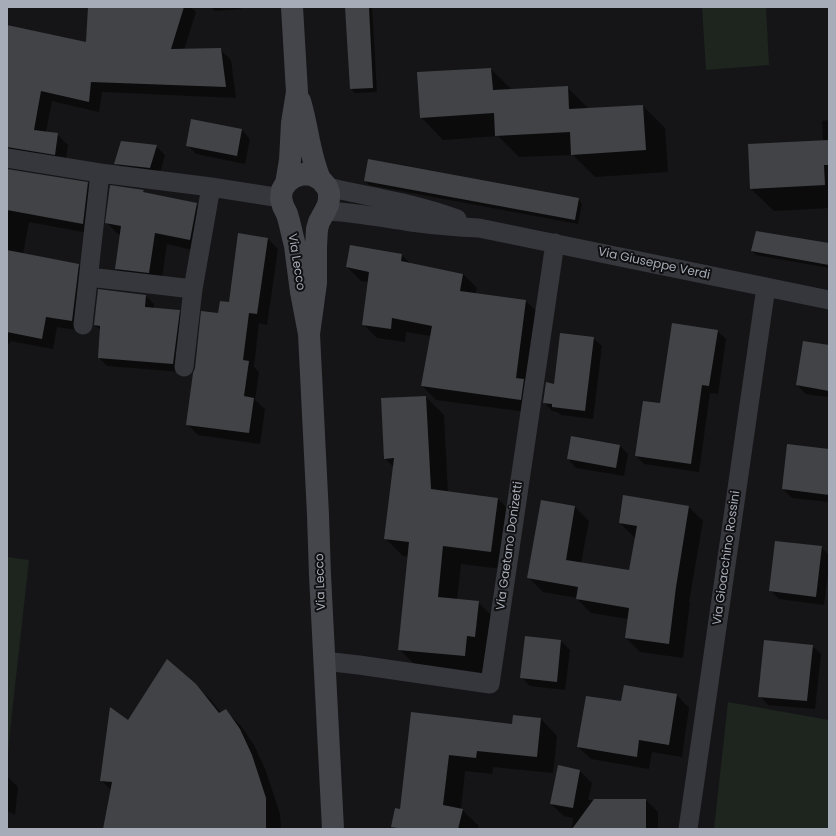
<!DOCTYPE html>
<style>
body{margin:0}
#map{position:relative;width:836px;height:836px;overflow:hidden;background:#151517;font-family:Poppins,sans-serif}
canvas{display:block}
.frame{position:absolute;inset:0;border:8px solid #a7adb8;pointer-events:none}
</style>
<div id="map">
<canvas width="836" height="836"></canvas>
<div class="frame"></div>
</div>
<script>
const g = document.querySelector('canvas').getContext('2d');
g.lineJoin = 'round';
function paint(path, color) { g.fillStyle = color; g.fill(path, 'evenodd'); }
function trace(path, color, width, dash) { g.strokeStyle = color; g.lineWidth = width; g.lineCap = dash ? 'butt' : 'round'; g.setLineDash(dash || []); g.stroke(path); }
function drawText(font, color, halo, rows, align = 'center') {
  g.font = font + ' Poppins,sans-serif'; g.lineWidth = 4; g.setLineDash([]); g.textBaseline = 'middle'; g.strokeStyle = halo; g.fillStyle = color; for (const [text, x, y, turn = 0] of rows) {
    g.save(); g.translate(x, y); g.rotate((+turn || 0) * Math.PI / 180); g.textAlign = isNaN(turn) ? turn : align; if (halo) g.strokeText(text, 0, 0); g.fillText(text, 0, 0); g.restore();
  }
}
paint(new Path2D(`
 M702 7H766L769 65 706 70Z
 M7 557 29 560 10 731 7 766Z
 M728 702 829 720V829H714Z`), '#1d251e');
paint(new Path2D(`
 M89 7H190L196 12 184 50 220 49 231 60 236 98 102 92 99 112 52 101 46 132 57 134 68 145 65 165 7 166V26L87 43Z
 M211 7H241V9L215 11Z
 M346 7H372L377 92 355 93 351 89Z
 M491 69 512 90 567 87 589 109 643 106 665 128 668 172 595 177 573 155 519 157 498 136 443 140 421 117Z
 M192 120 242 130 250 139 245 164 196 154 188 145Z
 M829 120V208L774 211 751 189 749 145 823 141 822 121Z
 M156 146 165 155 159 176 124 172 115 163Z
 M7 170 87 183 98 194 94 234 29 222 23 254 78 265 89 276 83 331 57 327 53 349 10 341V344L7 343Z
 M365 180 578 199 582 204 578 224 369 185Z
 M143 191 146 193 196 204 208 216 201 252 167 244 161 284 128 280 116 269 121 235 118 234 107 223Z
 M267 238 278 249 267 325 259 323 254 367 259 372 255 400 265 409 260 444 198 435 187 424 219 314 229 303Z
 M829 245V268L756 255 752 251Z
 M351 246 402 255 411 264 463 274 477 288 475 294 526 301 540 315 534 413 436 400 422 386 431 336 406 332 405 342 377 338 363 324 368 282 361 281 347 267Z
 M146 296 154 304V309L179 311 188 319 182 372 107 366 99 358 101 331 95 325Z
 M717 331 726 339 718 394 710 393 699 472 644 464 636 456Z
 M593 338 602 346 593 419 561 415 557 412 552 411 544 402 555 385Z
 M829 346V397L806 394 797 385Z
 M426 397 444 415 448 493 498 499 516 517 509 570 461 564 457 600 478 602 496 620 493 654H485L483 674 418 668 399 649 408 557 403 556 385 538 394 467 385 459Z
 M620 446 628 454 624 476 576 468 568 459Z
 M829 450V502L792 498 783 489Z
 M575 507 589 521 581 563 630 572 636 537H634L620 523 689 507 703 521 689 602H690L683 658 640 652 626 638 628 619 591 613 577 599V598L543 592 529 578Z
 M821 547 829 555V565L824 605 779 599 770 590Z
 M526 637 561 641 570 650 565 690 530 686 521 677Z
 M812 646 821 654 815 709 768 705 760 696Z
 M195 685 211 700 221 713 226 711 241 726 254 745 266 771 280 814 281 829H104L111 790 101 780 129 722Z
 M677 695 689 708 682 757 652 752 649 769 591 759 578 747 622 702Z
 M412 713 513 725 541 719 557 736 553 773 493 767 492 774 465 771 461 809 462 810 479 826 478 829H394L392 826 400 810Z
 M580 771 592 783 588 800H646L658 812V829H572L573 818 564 816 551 804Z
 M7 776 18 787 15 815 7 811Z`), '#0007');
paint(new Path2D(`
 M88 7H184L171 49 221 48 226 87 91 82 89 102 41 91 34 130 58 133 55 155 7 147V25L86 42Z
 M345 7H369L373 88 350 89Z
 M491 68 493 90 568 86 569 109 643 105 646 150 571 155 570 132 495 136 494 113 420 118 417 72Z
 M191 119 242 129 237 156 186 146Z
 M829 140V165H824L825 185 750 189 748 144Z
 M121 141 157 145 150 168 114 164Z
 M368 159 579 198 575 220 364 181Z
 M7 169 88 182 83 224 7 210Z
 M110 185 144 190 143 192 197 203 190 240 155 233 149 273 115 269 121 226 105 223Z
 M756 231 829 243V265L751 251Z
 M238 233 268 238 257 314 249 313 243 360 249 361 244 396 254 398 249 433 186 425 193 373 195 368 201 311 218 313 220 301 229 302Z
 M350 245 402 254 401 261 463 274 460 291 526 300 516 378 524 379 521 400 421 386 432 326 392 318 391 329 362 325 369 272 346 267Z
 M7 250 79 264 72 321 46 317 42 339 7 332Z
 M98 289 146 295 145 307 180 310 173 364 98 358 100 326 94 325Z
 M672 323 718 330 709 386 702 385 691 464 635 456 643 401 660 403Z
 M560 333 594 337 585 411 552 407V404L543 403 546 382 554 384Z
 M803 341 829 345V391L796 385Z
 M426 396 431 489 498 498 491 552 443 546 438 597 479 601 475 637 467 636 465 656 398 650 409 542 384 539 394 458 384 459 381 398Z
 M571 436 620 445 616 468 567 459Z
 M787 444 829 449V495L782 489Z
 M623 495 689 506 676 587 669 644 625 638 629 608 576 599 578 587 527 578 541 500 575 506 566 560 629 570 637 526 619 523Z
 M775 541 822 546 816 597 769 591Z
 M525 636 561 640 557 682 520 678Z
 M764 640 813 645 807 701 758 697Z
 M167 659 196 684 219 713 226 709 240 729 252 755 266 798V829H103L112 782 100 781 110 707 128 720Z
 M624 685 677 694 669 745 639 740 637 757 577 747 586 696 621 701Z
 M411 712 512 724 513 715 541 718 537 757 477 751 476 758 449 755 443 805 463 809 458 829H397V828L391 827 395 808 400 809Z
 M558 765 580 770 573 808 550 804Z
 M594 799H646V829H572Z`), '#414347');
trace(new Path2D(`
 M7 158 100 173 211 187 281 198
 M327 187C370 197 415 203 457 219
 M325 211C354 212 383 218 411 222 434 225 456 227 479 228L766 287 829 300
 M89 277 193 289
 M83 325 100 173
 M184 367 193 289 211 187
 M324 661 359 665 490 684 555 243
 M688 829 766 287`), '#36373c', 19);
trace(new Path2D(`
 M300 101C308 127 309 154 320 179
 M286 184 290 160 292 123 297 92 292 7
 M309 334 316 283V247L317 229 319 222 325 211 328 205 329 199V193L327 187 321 180 312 175 303 174 294 177 286 183 282 190 281 198 283 206 287 214 289 221 295 246 301 292 309 334 318 515 320 575 333 829`), '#44464c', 22);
drawText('12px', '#a7adb8', '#101012', [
 ["Via Lecco",296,262,81],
 ["Via Giuseppe Verdi",654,264,12],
 ["Via Gaetano Donizetti",510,546,-82],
 ["Via Gioacchino Rossini",727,558,-82],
 ["Via Lecco",321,582,-92]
]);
</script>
